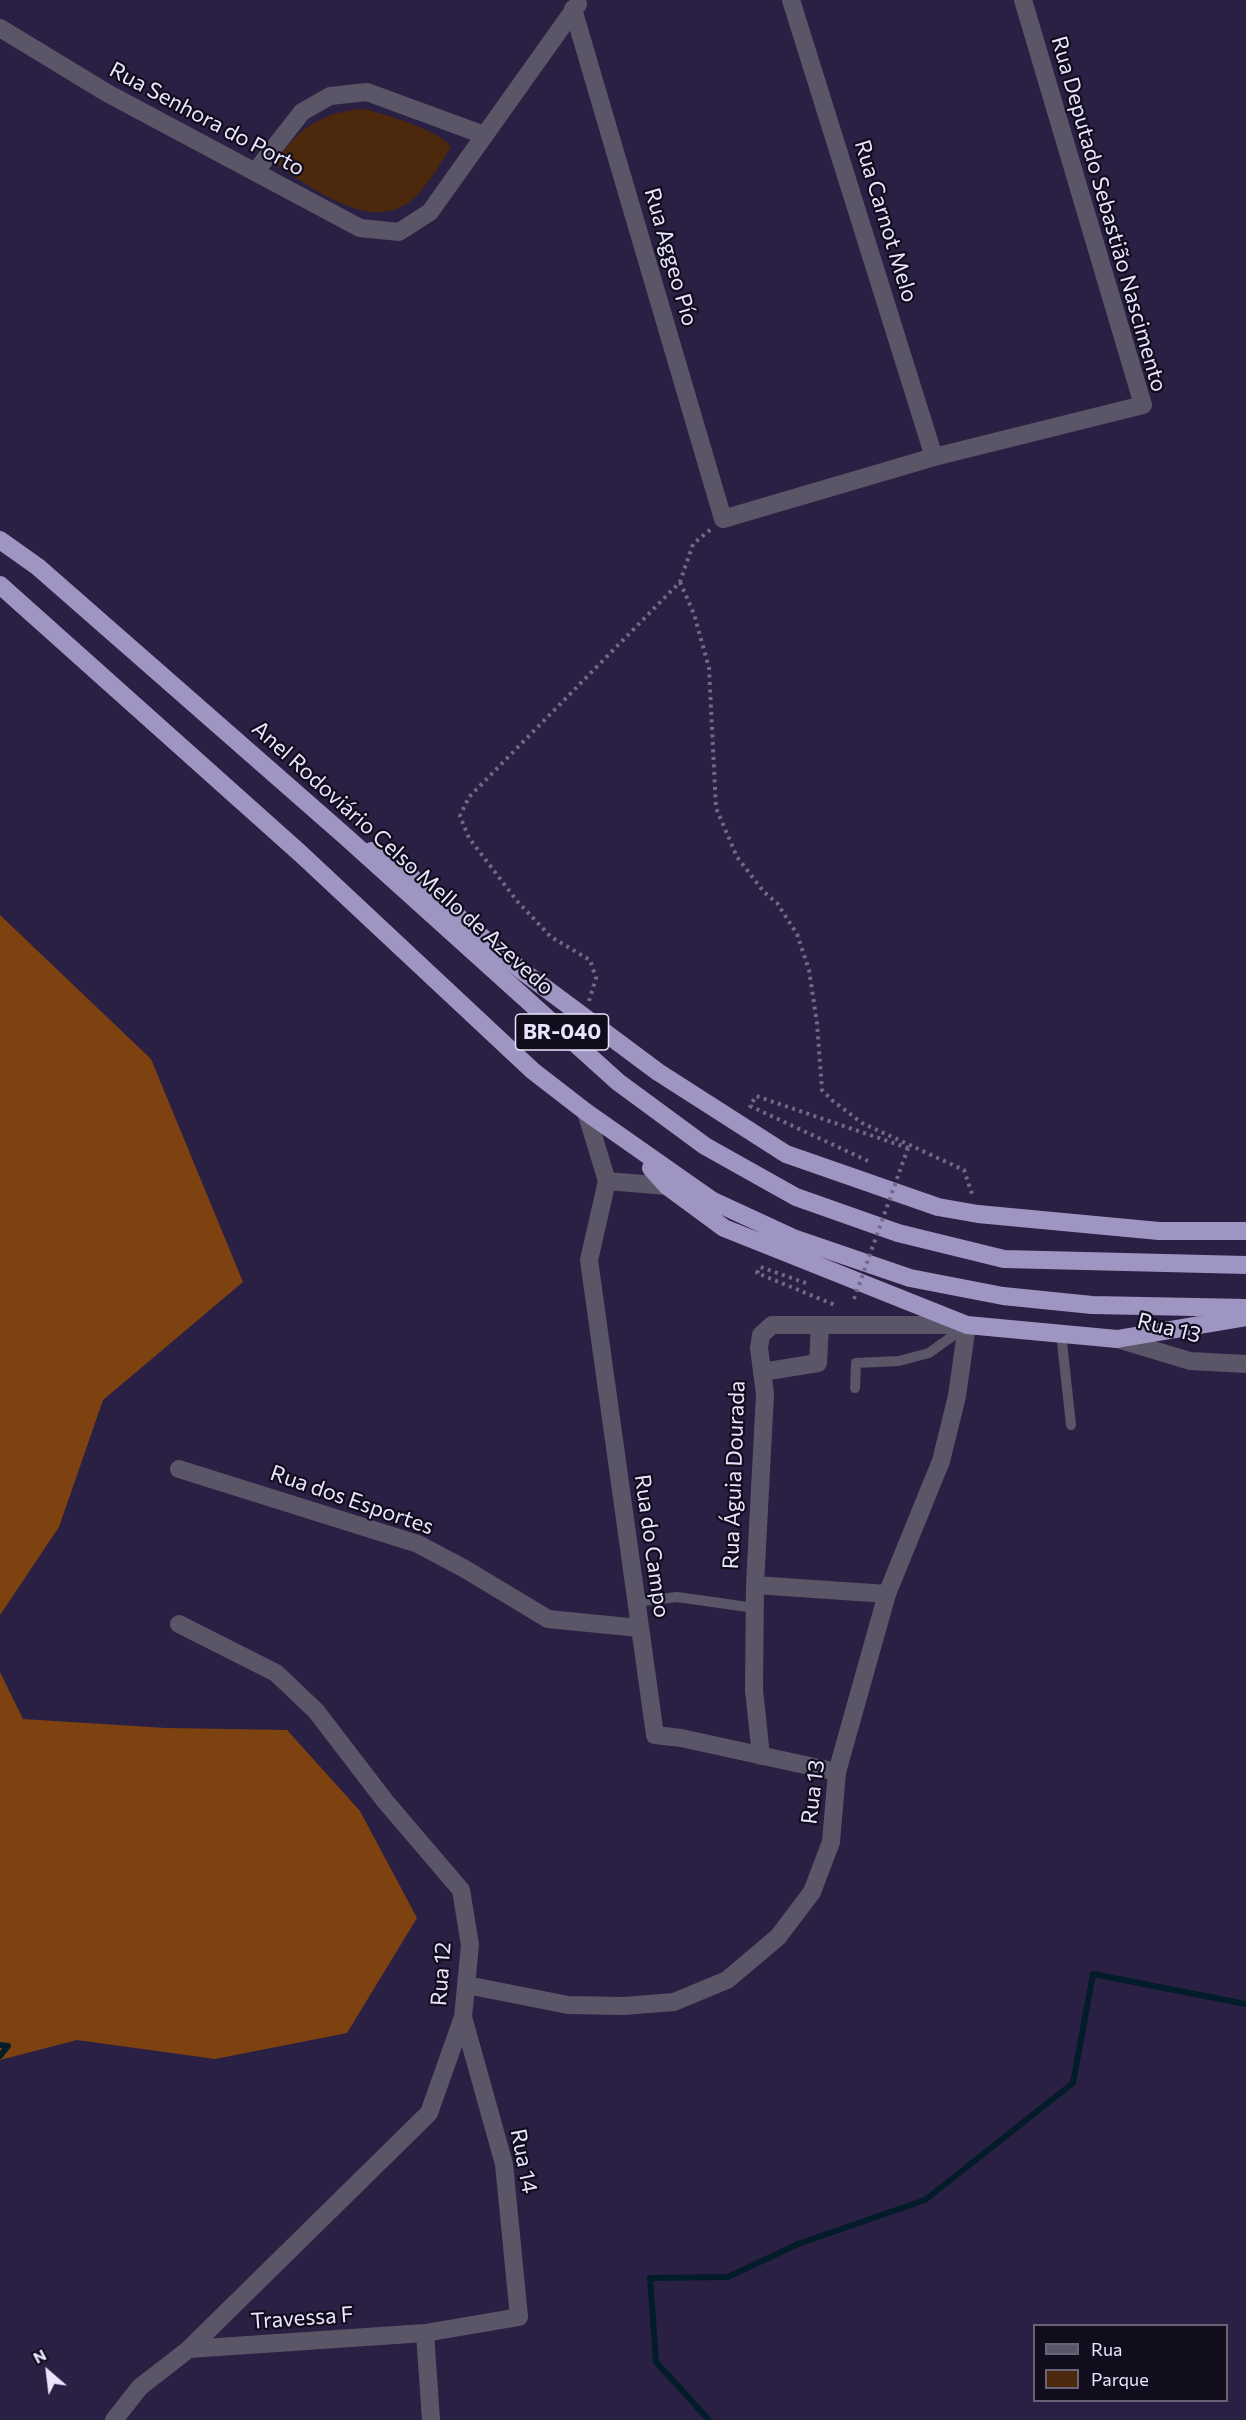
<!DOCTYPE html>
<meta charset="utf-8">
<style>
body{margin:0}
#map{position:relative;width:1246px;height:2420px;overflow:hidden;background:#2a2044;font-family:Commissioner,sans-serif}
canvas{display:block}
.legend{position:absolute;left:1033px;top:2324px;width:195px;height:78px;box-sizing:border-box;background:#110d1d;border:2px solid #686377;margin:0;padding:8px 10px;list-style:none;font-size:18px;color:#eae5fd}
.legend li{display:flex;align-items:center;gap:12px;height:30px}
.legend b{width:30px;border:2px solid #686377}
.north{position:absolute;left:18px;top:2342px;width:60px;height:60px;-webkit-text-stroke:4px #110d1d;paint-order:stroke;rotate:332deg;font-size:16px;font-weight:700;line-height:24px;text-align:center;color:#eae5fd}
.north::after{content:'';display:block;margin:auto;width:21px;height:27px;background:#eae5fd;clip-path:polygon(50% 0,100% 100%,50% 72%,0 100%)}
</style>
<div id="map">
<canvas width="1246" height="2420"></canvas>
<ul class="legend">
<li><b style="height:8px;background:#5a5668"></b>Rua</li>
<li><b style="height:16px;background:#4c280c"></b>Parque</li>
</ul>
<div class="north">N</div>
</div>
<script>
const g = document.querySelector('canvas').getContext('2d');
g.lineJoin = 'round';
function paint(path, color) { g.fillStyle = color; g.fill(path, 'evenodd'); }
function trace(path, color, width, dash) { g.strokeStyle = color; g.lineWidth = width; g.lineCap = dash ? 'butt' : 'round'; g.setLineDash(dash || []); g.stroke(path); }
function drawText(font, color, halo, rows, align = 'center') {
  g.font = font + ' Commissioner,sans-serif'; g.lineWidth = 4.5; g.setLineDash([]); g.textBaseline = 'middle'; g.strokeStyle = halo; g.fillStyle = color; for (const [text, x, y, turn = 0] of rows) {
    g.save(); g.translate(x, y); g.rotate((+turn || 0) * Math.PI / 180); g.textAlign = isNaN(turn) ? turn : align; if (halo) g.strokeText(text, 0, 0); g.fillText(text, 0, 0); g.restore();
  }
}
paint(new Path2D(`
 M364 109C384 114 441 131 451 147 440 164 430 182 416 196 376 237 318 190 281 169L277 162C296 128 326 111 364 109Z`), '#4c280c');
paint(new Path2D(`
 M0 915 151 1059 243 1282 103 1400 59 1527 0 1615Z
 M0 1672 23 1719 166 1728 287 1730 360 1811 417 1918 347 2033 215 2059 77 2040 0 2060Z`), '#7e4210');
trace(new Path2D(`
 M0 2045 8 2046 0 2056
 M709 2420 656 2362 650 2278 728 2277 798 2244 925 2200 1073 2083 1093 1974 1246 2004`), '#031c29', 6);
trace(new Path2D(`
 M680 582 694 614 709 668 716 808 737 857 764 892 777 903 797 934 809 970 817 1023 822 1090 833 1101 862 1123 964 1170 972 1194
 M589 1001 596 978 590 960 551 937 517 901 469 838 460 816 469 797 680 582 693 544 711 529
 M868 1161 750 1106 756 1096 908 1148
 M806 1283 760 1267 757 1273 835 1305`), '#716989', 4, [3, 4.5]);
trace(new Path2D(`
 M1061 1333 1071 1425
 M855 1388 856 1363 899 1361 929 1353 965 1327
 M635 1602 677 1597 755 1608`), '#5a5668', 10);
trace(new Path2D(`
 M791 0 934 457
 M573 9 723 519 934 457 1143 405 1023 0
 M0 28 107 93 360 228 399 232 430 212 578 4
 M255 172 302 112 330 96 367 92 484 135
 M586 1112 607 1181 589 1260 655 1735 681 1738 837 1772
 M607 1181 667 1186
 M1117 1339 1190 1361 1246 1364
 M762 1372 818 1363 820 1325
 M179 1469 418 1544 465 1569 548 1619 639 1628
 M755 1585 887 1594
 M179 1624 276 1673 316 1711 385 1801 461 1890 470 1945 463 2017 429 2113 189 2349
 M467 1985 568 2005 623 2006 674 2002 727 1980 778 1937 812 1892 831 1842 837 1772 887 1594 941 1461 957 1396 967 1325H772L761 1335 759 1348 765 1394 755 1585 754 1690 761 1756
 M425 2333 431 2420
 M114 2420 140 2387 189 2349 425 2333 519 2317 504 2164 463 2017`), '#5a5668', 18);
trace(new Path2D(`
 M0 540 38 567 345 836 618 1082 705 1146 796 1197 898 1233 1004 1259 1246 1265
 M0 585 301 854 533 1071 586 1112 713 1201 793 1238 910 1278 1003 1296 1092 1305 1246 1308
 M371 851 396 864 521 970 658 1072 786 1154 938 1207 978 1214 1159 1231H1246
 M651 1168 667 1186 724 1228 967 1325 1117 1339 1246 1317`), '#9f95c2', 18);
trace(new Path2D(`
 M854 1299 908 1148`), '#716989', 4, [3, 4.5]);
for (const [x, y, w] of [
 [562,1032,93]
]) { const box = new Path2D(); box.roundRect(x - w / 2, y - 18, w, 36, 4.5); g.fillStyle = '#110d1d'; g.fill(box); trace(box, '#eae5fd', 1.5); }
drawText('bold 21px', '#eae5fd', null, [
 ["BR-040",562,1032]
]);
drawText('22px', '#eae5fd', '#110d1d', [
 ["Rua Senhora do Porto",207,119,28],
 ["Rua Deputado Sebastião Nascimento",1109,214,74],
 ["Rua Carnot Melo",886,221,73],
 ["Rua Aggeo Pío",671,257,74],
 ["Anel Rodoviário Celso Mello de Azevedo",403,858,42],
 ["Rua 13",1169,1328,14],
 ["Rua Águia Dourada",734,1475,-88],
 ["Rua dos Esportes",352,1500,19],
 ["Rua do Campo",652,1546,82],
 ["Rua 13",813,1792,-83],
 ["Rua 12",441,1974,-86],
 ["Rua 14",524,2161,79],
 ["Travessa F",302,2318,-4]
]);
</script>
